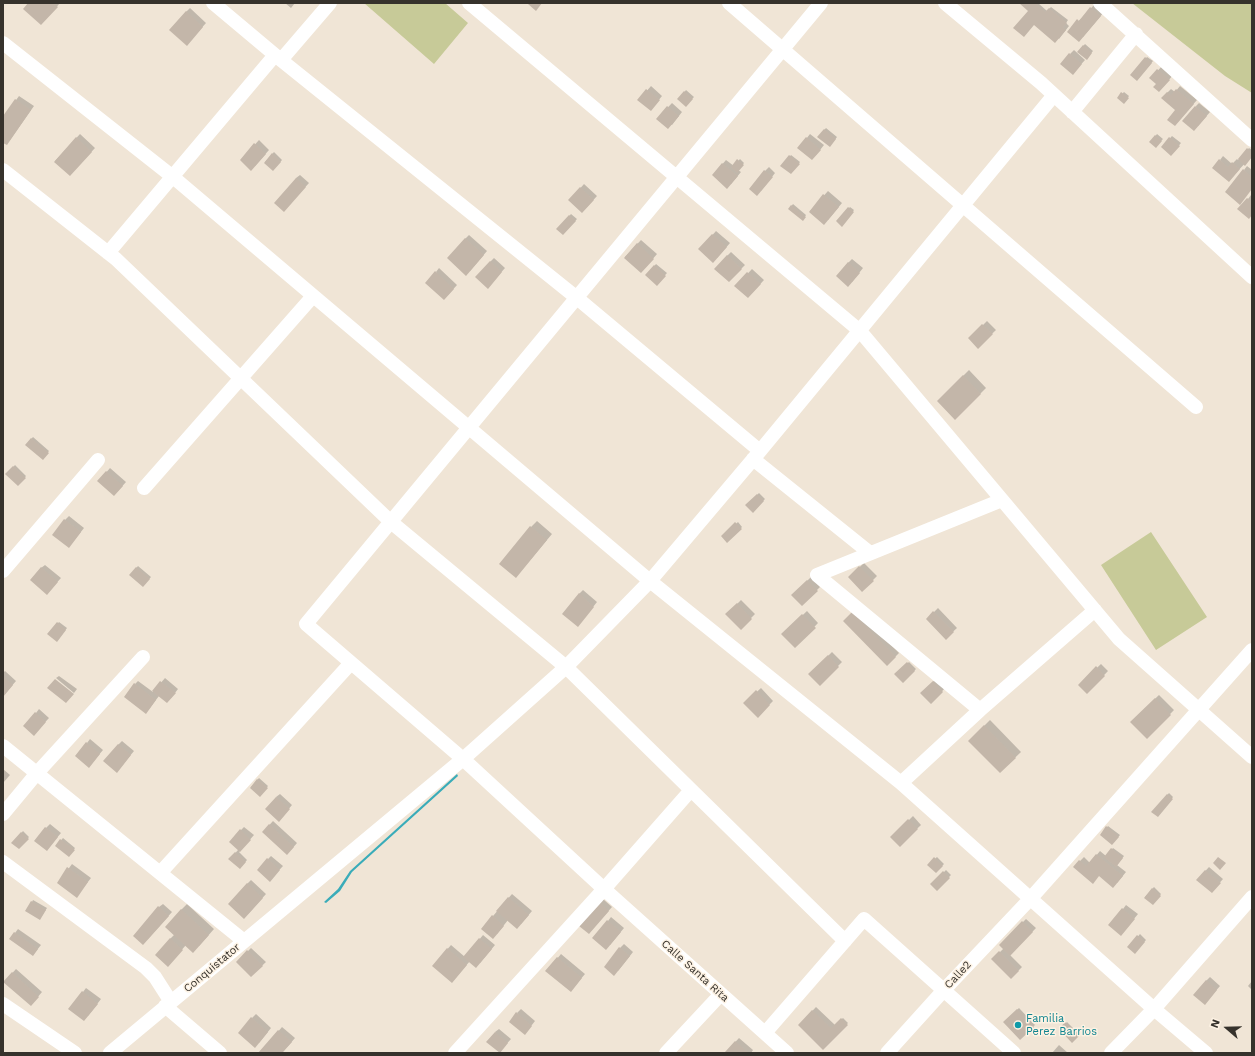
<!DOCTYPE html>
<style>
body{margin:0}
#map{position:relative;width:1255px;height:1056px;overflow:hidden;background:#f0e5d6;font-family:"Work Sans",sans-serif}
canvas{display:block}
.frame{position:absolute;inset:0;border:4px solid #36322c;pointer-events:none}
.north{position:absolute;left:1207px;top:1008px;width:40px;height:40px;-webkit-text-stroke:3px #fdf2e3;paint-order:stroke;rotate:290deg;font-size:11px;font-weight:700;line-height:16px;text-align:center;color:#36322c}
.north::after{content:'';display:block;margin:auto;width:14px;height:18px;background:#36322c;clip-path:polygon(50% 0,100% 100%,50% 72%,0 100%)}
</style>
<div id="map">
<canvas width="1255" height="1056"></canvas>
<div class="frame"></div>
<div class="north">N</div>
</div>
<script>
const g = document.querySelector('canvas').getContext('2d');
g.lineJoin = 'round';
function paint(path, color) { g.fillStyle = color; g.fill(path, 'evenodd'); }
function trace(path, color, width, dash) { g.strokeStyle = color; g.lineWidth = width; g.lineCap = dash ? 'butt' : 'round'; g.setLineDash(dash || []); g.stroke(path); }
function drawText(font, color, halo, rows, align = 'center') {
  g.font = font + ' "Work Sans",sans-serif'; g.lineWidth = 3; g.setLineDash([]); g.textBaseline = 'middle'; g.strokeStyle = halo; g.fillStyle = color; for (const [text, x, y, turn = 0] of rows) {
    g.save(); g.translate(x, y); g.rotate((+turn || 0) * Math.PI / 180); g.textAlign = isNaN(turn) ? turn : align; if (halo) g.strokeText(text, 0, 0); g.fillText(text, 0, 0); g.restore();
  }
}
paint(new Path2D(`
 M364 3H445L468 23 434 64Z
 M1132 3H1252V93L1225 76Z
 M1151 532 1207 617 1156 650 1101 565Z`), '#c7ca98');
paint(new Path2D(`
 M457 774 458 776 352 872 340 891 326 903 324 902 338 889 350 871Z`), '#3aacb9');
paint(new Path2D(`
 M29 3H60L45 20Z
 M285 3H295L291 8Z
 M1021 3H1038L1047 11 1051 7 1068 20 1066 23 1069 26 1059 39Z
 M1095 4 1104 12 1083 37 1068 32Z
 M190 8 206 23 190 41 186 12Z
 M1085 44 1093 51 1087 58 1078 52Z
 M1074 50 1085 60 1076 70 1070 54Z
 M1147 57 1153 61 1137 80 1131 75Z
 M1162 66 1173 75 1163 87 1151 78Z
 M651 86 662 96 654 106 639 100Z
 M1180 86 1197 100 1175 125 1177 110 1167 93 1171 89 1175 92Z
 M686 90 694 97 686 105 679 99Z
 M1124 92 1129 96 1124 103 1118 98Z
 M19 96 34 106 10 140 3 141V118Z
 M672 103 682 112 672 125 657 119Z
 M1199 103 1210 112 1198 126 1196 106Z
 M826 128 837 137 830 146 818 137Z
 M80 134 95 148 70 175 55 161Z
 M810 134 824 145 816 155 799 148Z
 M1157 134 1163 139 1156 146 1151 142Z
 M1172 136 1181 143 1171 155 1162 147Z
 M259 140 269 150 255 166 241 160Z
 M1249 148 1252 150V156L1232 177 1220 160 1223 156 1232 164 1237 159 1238 160Z
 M274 152 282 160 273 170 265 162Z
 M791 155 800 162 791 173 782 166Z
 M740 159 744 163 738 170 741 172 731 184 713 175 726 160 734 166Z
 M1247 166 1252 170V188L1244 170Z
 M769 167 775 173 761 191 765 171Z
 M300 175 309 183 287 207 296 178Z
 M584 184 597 196 586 208 570 200Z
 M828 191 842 203 828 220 810 211Z
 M1251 195 1252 196V214L1248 199Z
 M793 204 806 215 803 220 790 208Z
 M850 207 854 210 842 225 837 221Z
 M571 214 577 219 563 234 558 229Z
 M716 231 730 243 717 258 700 249Z
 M469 235 487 251 470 271 465 239Z
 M641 240 657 254 645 268 625 257Z
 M731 252 745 265 729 281 727 256Z
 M494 258 505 268 491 284 490 262Z
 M852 259 863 268 852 282 848 263Z
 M656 264 667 273 657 284 647 275Z
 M439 268 457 285 448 295 436 272Z
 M752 269 764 280 752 293 736 286Z
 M987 321 996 330 978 347 970 338Z
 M969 370 986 388 955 419 938 401Z
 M33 437 49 451 43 458 26 445Z
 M15 465 26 476 18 485 7 474Z
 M110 468 126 482 118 491 99 481Z
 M759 493 765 499 753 511 747 505Z
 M69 516 84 528 69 547 65 520Z
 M537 521 552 534 521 571 531 527Z
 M738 522 742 527 728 541 723 536Z
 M864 563 877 576 862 591 849 577Z
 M45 565 61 578 50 590 41 568Z
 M138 566 151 577 143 586 130 575Z
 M811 577 820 587 802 605 793 595Z
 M583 590 597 602 581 622 579 594Z
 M741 600 755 614 741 628 727 614Z
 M938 608 957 628 946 638 927 619Z
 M856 609 899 653 887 665 844 621Z
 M807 611 818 623 795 647 783 634Z
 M59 622 67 628 57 641 49 634Z
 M832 652 842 662 820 684 810 674Z
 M909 662 916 669 903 682 896 674Z
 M1101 664 1108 671 1087 693 1079 685Z
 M5 671 16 681 3 696V673Z
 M59 676 77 689 74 693 56 678Z
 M165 678 178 689 171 698 159 696 149 709 135 684 138 681 153 692Z
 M937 678 946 687 931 703 921 693Z
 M761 688 773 701 758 716 745 703Z
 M1159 695 1174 710 1147 738 1131 722Z
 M39 709 49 718 37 731 36 713Z
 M990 720 1021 752 1000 772 969 741Z
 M90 739 103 750 92 763 87 743Z
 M122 741 134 751 120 768 118 745Z
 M3 769 10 775 3 783Z
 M259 778 268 786 260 795 251 787Z
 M1169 793 1173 797 1158 816 1153 812Z
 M280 794 292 805 282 817 276 797Z
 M913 816 921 825 900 845 892 837Z
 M273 821 297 843 291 850 263 832Z
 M50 824 61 833 50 846 46 828Z
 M1108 826 1120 835 1112 844 1101 834Z
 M244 827 254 835 239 852 247 860 240 868 230 859 238 850 241 830Z
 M23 831 29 837 19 848 13 843Z
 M63 838 75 848 69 856 56 846Z
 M1113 848 1124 856 1117 865 1126 872 1117 883 1099 875 1074 867 1084 857 1090 863 1100 851 1106 856Z
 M271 856 283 866 270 880 268 859Z
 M937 857 944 864 936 872 928 865Z
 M72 864 91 878 77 896 58 883Z
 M1209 867 1223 879 1215 888 1197 880Z
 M946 870 951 875 937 889 932 884Z
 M251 880 266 894 248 914 247 884Z
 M1154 887 1161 894 1153 904 1145 897Z
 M512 894 532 911 521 924 508 920 497 934 493 916Z
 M603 899 612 907 589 933 581 926Z
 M33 900 47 908 41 917 32 902Z
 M163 904 172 912 147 940 159 907Z
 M187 904 214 929 199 946 186 945 171 962 170 939 174 935 181 910Z
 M1126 905 1138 914 1124 931 1123 909Z
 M611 917 624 928 610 945 608 921Z
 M1026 919 1036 928 1010 955 1022 967 1011 978 993 959 1004 948 1000 945Z
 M18 929 41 945 33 955 15 933Z
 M1140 934 1146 940 1135 952 1129 947Z
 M483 935 495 945 480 963 470 961 452 982 433 966 451 945 465 957Z
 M624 944 633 952 618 971 620 948Z
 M251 948 266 962 251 976 237 962Z
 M561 954 585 974 574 987 547 971Z
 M16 969 42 992 31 1005 5 981Z
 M1210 977 1220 986 1208 1000 1206 981Z
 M1252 981V990L1248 986Z
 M86 988 101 999 88 1016 83 992Z
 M816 1007 835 1025 843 1018 848 1023 823 1048 799 1025Z
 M1019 1008 1035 1025 1020 1039 1004 1022Z
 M521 1009 535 1021 528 1030 517 1013Z
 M256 1014 271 1028 259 1043 252 1018Z
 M1067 1022 1079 1034 1072 1041 1060 1029Z
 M282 1027 295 1038 282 1053H260Z
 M499 1029 511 1039 503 1048 495 1032Z
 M739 1038 753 1050 751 1053H728L726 1052Z
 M1059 1045 1068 1053H1052Z`), '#0003');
paint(new Path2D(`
 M28 3H53L58 7 41 25 23 9Z
 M529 3H542L536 11 528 4Z
 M1019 3H1035L1045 12 1049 8 1067 23 1063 27 1066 30 1055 43 1034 25 1024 37 1013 28 1028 11Z
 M1090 7 1101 16 1079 42 1067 32 1077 19 1079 21Z
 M186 11 203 27 187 46 169 30Z
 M1083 45 1092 53 1087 60 1077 52Z
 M1069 53 1082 64 1073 75 1060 64Z
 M1145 57 1152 63 1137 81 1130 75Z
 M1157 69 1170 80 1159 92 1153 87 1156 84 1149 78Z
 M646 89 660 100 651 111 637 100Z
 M1176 89 1194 104 1175 126 1167 120 1175 110 1161 98 1167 92 1171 95Z
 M684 91 693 99 686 107 677 99Z
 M1121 92 1129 98 1124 104 1117 98Z
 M15 99 31 110 7 145 3 143V116Z
 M667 106 679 116 668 129 656 119Z
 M1195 106 1207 116 1194 131 1182 121Z
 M824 129 836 139 830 147 817 137Z
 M1155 135 1162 141 1156 148 1149 142Z
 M76 137 92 152 70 176 54 162Z
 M806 137 821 150 812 160 797 148Z
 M1169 137 1180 146 1171 156 1161 147Z
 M254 143 266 154 251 171 240 160Z
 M1247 148 1252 153V157L1245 166 1238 159Z
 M272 153 281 162 273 171 264 163Z
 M789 155 800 164 791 174 780 166Z
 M737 159 744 165 737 173 731 167Z
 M1219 159 1228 167 1232 162 1240 169 1229 182 1212 168Z
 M722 163 738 176 727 189 712 175Z
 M1243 169 1252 177V189L1240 205 1225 192Z
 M764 170 773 177 757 196 749 189Z
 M296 178 306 187 284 212 274 203Z
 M580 187 594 200 582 213 568 200Z
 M823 194 839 207 824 225 809 212Z
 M1247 198 1252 202V215L1249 219 1237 209Z
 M791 205 806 217 803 221 788 209Z
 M848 207 854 212 842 227 836 221Z
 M569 215 576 221 563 235 556 229Z
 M712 234 727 247 713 263 698 249Z
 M465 238 484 255 466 276 447 258Z
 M637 243 654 259 641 273 624 258Z
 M727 255 742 269 729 282 714 269Z
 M490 261 502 272 488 289 475 277Z
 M848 262 860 273 848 287 836 276Z
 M654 265 666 276 657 286 645 275Z
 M435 271 454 289 444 300 425 283Z
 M747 272 761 284 748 298 734 286Z
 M982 324 993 334 978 349 968 338Z
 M963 375 981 394 955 420 937 401Z
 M31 438 49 453 43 460 25 445Z
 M13 466 26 478 18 486 5 474Z
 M106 471 123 486 114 496 97 481Z
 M757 494 764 501 753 513 745 505Z
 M64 519 81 532 69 548 52 535Z
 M735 522 742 529 727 543 721 536Z
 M530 526 547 540 516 578 499 564Z
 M859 566 874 581 862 592 848 577Z
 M41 567 58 582 47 595 30 580Z
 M136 567 150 579 143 587 129 575Z
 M807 580 818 591 802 606 791 595Z
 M579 593 594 607 578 627 562 614Z
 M737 603 752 619 741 630 725 614Z
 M933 611 954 632 946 640 926 619Z
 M852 612 896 657 887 666 843 621Z
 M802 614 816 628 795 648 781 634Z
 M57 622 66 630 57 642 47 634Z
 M828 655 839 667 820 686 808 674Z
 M907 662 915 671 903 683 894 674Z
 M1096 666 1105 676 1087 694 1078 685Z
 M3 676 13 685 3 697Z
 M55 679 74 694 66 703 47 688Z
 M160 681 176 693 167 703 152 691Z
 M933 681 943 692 931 704 920 693Z
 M134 683 156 700 146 714 124 697Z
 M756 690 770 705 758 718 743 703Z
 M1155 698 1171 715 1147 739 1130 722Z
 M35 712 46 722 34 736 23 726Z
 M984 725 1016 758 1000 773 968 741Z
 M86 742 100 754 89 768 75 756Z
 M118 744 131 755 117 773 103 761Z
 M257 779 268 788 260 797 250 788Z
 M1167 794 1173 799 1158 817 1151 812Z
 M276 797 290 809 279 822 265 809Z
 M908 819 918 829 900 847 890 837Z
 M269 824 294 847 287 855 262 832Z
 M1106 826 1119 837 1112 845 1100 835Z
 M45 827 58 837 47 851 34 841Z
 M240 829 251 840 240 852 229 842Z
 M21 832 29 839 19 849 11 843Z
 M60 839 75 850 69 857 55 846Z
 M1111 848 1123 858 1116 867 1104 857Z
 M235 852 246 862 240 869 228 859Z
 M1096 854 1123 876 1113 888 1099 876 1093 884 1073 867 1079 860 1086 866Z
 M934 857 943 866 936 873 927 865Z
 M1218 857 1226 863 1220 870 1213 863Z
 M267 858 280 870 270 882 257 870Z
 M67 867 88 882 77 898 57 883Z
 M1205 870 1221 883 1212 893 1196 880Z
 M943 871 950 878 937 891 930 884Z
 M247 883 263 898 244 919 228 904Z
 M1152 888 1161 896 1153 905 1144 898Z
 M508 897 529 915 517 929 496 911Z
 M31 901 46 910 40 920 25 911Z
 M599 902 609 911 589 934 579 926Z
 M158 906 169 916 143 945 133 936Z
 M1122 908 1135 919 1121 936 1108 925Z
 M181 909 209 935 193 953 165 927Z
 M492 915 504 926 493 939 481 929Z
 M607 920 621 932 606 950 592 938Z
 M1022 921 1033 932 1010 956 999 945Z
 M14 932 38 949 33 956 9 939Z
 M1137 935 1145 942 1135 954 1127 947Z
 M170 938 183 950 168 967 155 955Z
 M479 938 492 949 476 968 463 957Z
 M619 947 630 956 614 976 604 967Z
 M447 948 467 965 452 983 432 966Z
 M247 950 263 966 251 977 236 962Z
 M999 951 1019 971 1011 979 991 959Z
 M557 957 582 978 571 992 545 971Z
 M12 972 39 997 31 1006 3 982Z
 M1206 980 1217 990 1205 1005 1193 995Z
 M82 991 98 1004 84 1021 68 1009Z
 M1017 1009 1034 1027 1020 1040 1003 1022Z
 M812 1010 831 1028 841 1018 848 1025 823 1050 798 1025Z
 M516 1012 532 1026 525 1035 509 1022Z
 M251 1017 268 1032 255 1048 238 1033Z
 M1065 1022 1079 1036 1072 1043 1059 1029Z
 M278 1030 292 1042 282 1053H258Z
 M495 1032 508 1043 500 1053 486 1042Z
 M735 1041 749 1053H726L725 1052Z`), '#c3b6a9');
trace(new Path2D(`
 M213 3 281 60 577 298 760 451
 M469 3 860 331 1119 639 1252 757
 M729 3 1196 407
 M945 3 1041 83 1252 277
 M1100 3 1252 140
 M3 43 173 177 650 581 901 783 1154 1009 1206 1053
 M281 60 330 3
 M1072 112 1136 34
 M3 170 116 259 391 522 566 667 845 941
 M108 253 275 55
 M753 459 870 553
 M144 488 313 296
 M3 571 98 460
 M980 710 817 575 1002 500
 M3 746 244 941
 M901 783 980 710 1095 610
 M3 814 37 773 143 657
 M3 862 146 968 155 977 171 1002
 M160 873 351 663
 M3 1004 75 1053
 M165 1006 220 1053
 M765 1033 864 919 1014 1053
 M110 1053 463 759 566 667 650 581 760 451 1054 95
 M455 1053 604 889 691 790
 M666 1053 721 994
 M787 1053 604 889 463 759 306 624 821 3
 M887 1053 943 991 1031 898 1252 650
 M1111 1053 1154 1009 1252 897`), '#fff', 14);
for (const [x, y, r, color] of [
 [1018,1025,4,"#0f9aa8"]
]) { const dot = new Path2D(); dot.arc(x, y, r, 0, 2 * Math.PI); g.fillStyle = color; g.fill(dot); trace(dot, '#fdf2e3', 1.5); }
drawText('11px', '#36322c', '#fdf2e3', [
 ["Conquistator",212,968,-40],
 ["Calle Santa Rita",695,971,42],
 ["Calle2",958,975,-47]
]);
drawText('11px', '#0d838f', '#fdf2e3', [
 ["Familia",1026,1019],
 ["Perez Barrios",1026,1032]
], 'left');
</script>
